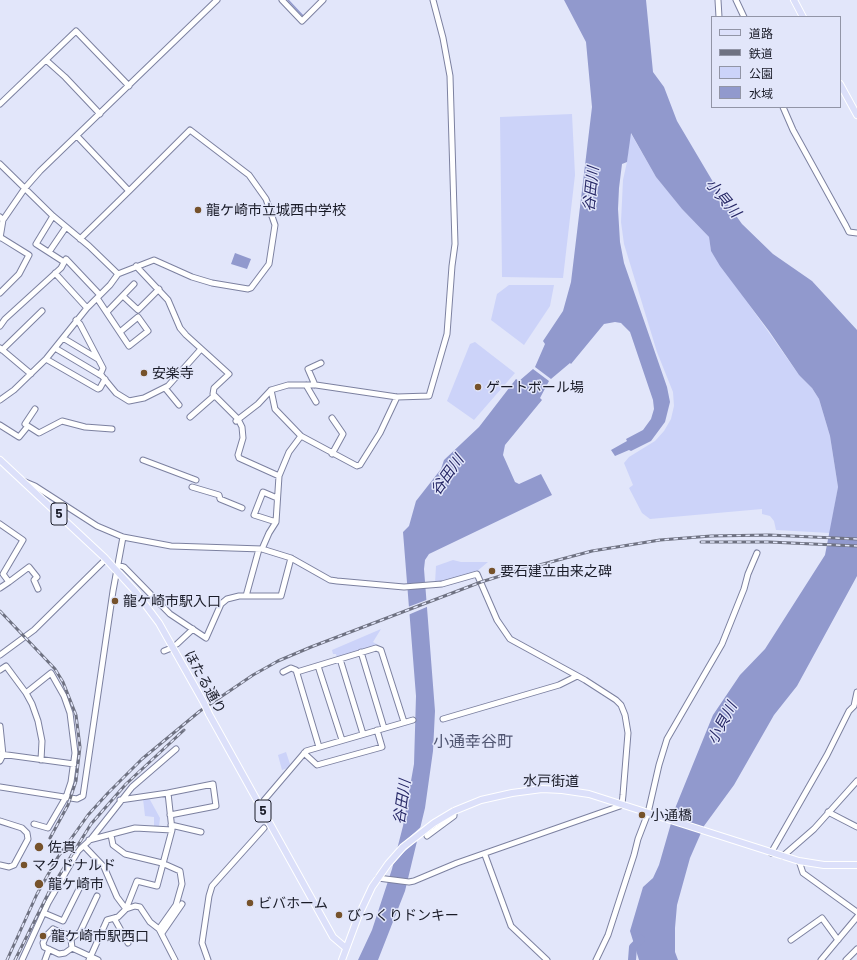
<!DOCTYPE html>
<meta charset="utf-8">
<style>
body{margin:0}
#map{position:relative;width:857px;height:960px;overflow:hidden;background:#e2e6fa;font-family:Barlow,"Noto Sans JP",sans-serif}
canvas{display:block}
.legend{position:absolute;left:711px;top:16px;width:130px;height:92px;box-sizing:border-box;background:#e2e6fa;border:1px solid #9295a6;margin:0;padding:5px 7px;list-style:none;font-size:12px;color:#191b27}
.legend li{display:flex;align-items:center;gap:8px;height:20px}
.legend b{width:20px;border:1px solid #9295a6}
</style>
<div id="map">
<canvas width="857" height="960"></canvas>
<ul class="legend">
<li><b style="height:5px;background:#dce0fa"></b>道路</li>
<li><b style="height:5px;background:#6f7282"></b>鉄道</li>
<li><b style="height:11px;background:#ccd3f9"></b>公園</li>
<li><b style="height:11px;background:#9199cd"></b>水域</li>
</ul>
</div>
<script>
const ctx = document.querySelector('canvas').getContext('2d');
ctx.lineJoin = 'round';
function fill(path, color) { ctx.fillStyle = color; ctx.fill(path, 'evenodd'); }
const shape = rows => new Path2D(rows.map(r => 'M' + r).join(''));
function trace(path, color, width, dash) { ctx.strokeStyle = color; ctx.lineWidth = width; ctx.lineCap = dash ? 'butt' : 'round'; ctx.setLineDash(dash || []); ctx.stroke(path); }
function label(font, color, halo, rows, align = 'center') {
  ctx.font = font + ' Barlow,"Noto Sans JP",sans-serif'; ctx.lineWidth = 3; ctx.setLineDash([]); ctx.textBaseline = 'middle'; ctx.strokeStyle = halo; ctx.fillStyle = color; for (const [text, x, y, turn = 0] of rows) {
    ctx.save(); ctx.translate(x, y); ctx.rotate((+turn || 0) * Math.PI / 180); ctx.textAlign = isNaN(turn) ? turn : align; if (halo) ctx.strokeText(text, 0, 0); ctx.fillText(text, 0, 0); ctx.restore();
  }
}
const green = shape([
 [572,114,575,175,563,278,502,277,500,117],
 [630,132,656,177,682,209,709,237,711,251,799,375,812,388,819,399,830,436,838,487,830,533,776,530,774,521,770,516,762,514,762,509,650,519,642,513,629,488,633,485,624,463,629,457,655,441,664,431,671,419,674,406,673,392,657,352,624,244,621,222,623,180,627,162],
 [509,285,554,285,550,306,524,345,491,320,497,294],
 [475,342,515,373,474,420,447,401,470,344],
 [453,560,461,562,488,562,476,572,435,583,436,566],
 [381,629,373,642,378,645,337,658,336,654,333,654,332,650],
 [286,752,291,767,282,770,278,755],
 [149,798,160,818,159,827,154,826,154,817,145,816,143,799]
]);
const water = shape([
 [564,0,646,0,653,72,664,87,677,121,719,192,742,224,773,254,812,281,857,330,857,576,797,686,774,715,734,785,704,826,690,858,677,905,675,928,675,952,678,960,639,960,630,931,643,887,653,878,659,865,676,806,713,715,740,675,765,649,825,555,838,487,830,436,819,399,812,388,799,375,769,331,720,266,711,251,709,237,682,209,656,177,631,133,627,162,622,164,619,188,618,209,620,242,624,263,667,387,670,402,665,422,651,441,631,451,629,450,615,456,611,450,627,441,626,439,643,430,651,419,654,409,653,400,630,332,621,323,615,322,604,324,571,364,570,363,551,379,535,367,545,344,543,341,563,311,571,282,592,107,586,42],
 [235,253,251,259,247,269,231,264],
 [533,369,549,381,540,398,542,400,505,445,503,455,515,482,519,484,541,474,552,495,429,554,425,560,424,569,435,711,433,751,425,808,405,891,378,960,358,960,372,930,392,869,403,826,414,764,416,696,403,532,409,526,416,501,441,469,444,460,479,427,516,379,519,381]
]);
const pier = shape([
 [429,599,429,606,408,615,408,607],
 [423,825,420,838,404,852,390,868,394,851]
]);
const stream = shape([
 [288,0,304,17]
]);
const river = shape([
 [632,960,633,947,641,939]
]);
const minor = shape([
 [282,0,302,21,323,0],
 [718,0,719,17],
 [736,0,744,17],
 [46,60,65,77,100,114],
 [0,104,76,31,129,86],
 [783,107,793,130,846,226,849,232,857,233],
 [77,136,129,191,80,239],
 [0,164,53,216,89,246,118,274],
 [53,216,36,244,64,262],
 [0,217,3,220,0,238],
 [3,220,25,188,40,171,217,0],
 [49,252,66,227],
 [136,266,168,300,180,328,186,335,229,374,214,388,213,394,238,419,242,427,243,438,238,455,239,458,279,476],
 [55,273,87,308],
 [0,293,19,274,29,255,0,237],
 [123,296,138,310,159,289],
 [97,298,129,346,148,331,138,317,120,332],
 [107,312,134,284],
 [76,320,80,324,103,368,100,375],
 [0,326,5,319,61,268,66,259,100,295],
 [63,338,98,359],
 [0,348,31,374],
 [55,348,102,376,116,393,129,401,144,398,168,386,201,349],
 [2,350,42,311],
 [46,359,98,389,100,388,105,379],
 [306,385,316,402],
 [315,385,308,369,321,363],
 [165,388,179,405],
 [271,390,275,409,301,436,357,466,360,465,380,433,397,397],
 [0,400,14,390,46,359,87,308,110,285,118,274,123,272,154,260,192,277,212,283,248,289,251,288,269,264,275,225,266,199,249,175,190,130,129,191],
 [190,417,214,396],
 [236,421,258,404,271,390,288,385,316,385,397,397,429,396,447,334,452,266,455,244,450,76,443,38,433,0],
 [0,425,19,437,28,426,39,433,62,421,85,427,112,429],
 [28,426,25,424,35,409],
 [332,454,343,434,332,418],
 [143,460,196,480],
 [23,481,35,486,97,526,123,537,171,546,262,549,291,558,330,580,337,581,404,587,442,584,477,574,497,620,510,639,585,680,616,700,621,705,625,715,628,733,623,795,622,804,620,806,457,863,414,881,409,882,378,878],
 [192,487,219,495,220,499,242,508],
 [276,522,254,515,263,492,277,498],
 [0,524,23,540,3,574,9,582,0,588],
 [262,549,269,533,276,522,279,476,289,452,301,436],
 [118,565,124,567,170,614,206,638,221,604,227,599,239,596,281,596,291,558],
 [9,582,29,567,37,577,34,580,38,589],
 [246,596,259,549],
 [177,644,193,629],
 [164,651,169,649],
 [361,652,384,728],
 [0,655,34,630,106,559],
 [340,659,363,734],
 [318,666,342,740],
 [0,670,6,666,26,693,51,673,64,696,70,713,75,753,71,782,66,797,48,828,34,824],
 [283,672,291,668,296,670,319,747],
 [297,672,376,648,381,650,404,722],
 [26,693,32,704,38,721,42,741,41,760],
 [443,719,559,685,577,676],
 [0,726,3,755,0,761],
 [304,753,317,765,382,747,377,730],
 [0,754,74,764],
 [0,787,77,799,83,796,113,591,123,537],
 [168,793,213,784,216,806,170,815],
 [260,805,306,751,413,720],
 [828,812,857,827],
 [0,821,22,828,27,833,28,839,14,865,9,867,0,865],
 [171,825,201,832],
 [111,835,113,845,125,854,162,863,180,871,182,884,176,905,159,929],
 [427,836,454,816,454,811],
 [89,840,135,828,172,830],
 [84,846,104,867,117,897,126,909],
 [771,853,827,755,849,711,854,706,857,692],
 [485,855,511,926,547,960],
 [783,856,814,829,857,781],
 [799,861,803,873,857,912],
 [126,909,135,906,140,907,150,922,159,929,175,960],
 [44,913,63,921,83,881],
 [114,918,128,943],
 [53,929,68,935,71,939,72,948,65,953,59,954,44,947,43,943,46,936,53,929],
 [162,933,182,904],
 [71,939,80,932,97,896],
 [791,940,822,918,838,940],
 [72,948,98,960],
 [22,960,48,903,78,851,91,839,132,787,176,749],
 [45,960,49,949],
 [89,960,107,920,118,917,126,909,137,881,157,886,172,830,168,793,120,800],
 [208,960,202,943,209,896,212,886,264,828],
 [596,960,608,935,634,855,638,839,648,813,659,765,667,739,722,644,744,589,748,574,757,553],
 [821,960,857,917],
 [846,960,857,949]
]);
const major = shape([
 [794,0,803,17],
 [840,84,857,115],
 [0,460,105,558,135,591,159,623,204,703],
 [209,714,333,937,346,948],
 [342,960,358,917,372,887,388,864,403,847,434,823,454,811,481,800,512,793,542,789,562,790,589,794,799,861,824,865,857,865]
]);
const rail = shape([
 [701,542,769,542,857,546],
 [0,611,55,669,63,682,76,715,80,747,76,781,68,805,50,838],
 [7,960,37,894,58,857,88,815,108,793,142,759,200,711,253,675,278,661,311,647,481,582,513,572,592,551,660,540,711,536,769,535,857,539],
 [15,960,50,890,91,824,126,784,184,730]
]);
const majorBridge = shape([
 [204,703,209,714]
]);
const markers = [
 [198,210,4,"#76522b"],
 [144,373,4,"#76522b"],
 [478,387,4,"#76522b"],
 [492,571,4,"#76522b"],
 [115,601,4,"#76522b"],
 [642,815,4,"#76522b"],
 [39,847,5,"#76522b"],
 [24,865,4,"#76522b"],
 [39,884,5,"#76522b"],
 [250,903,4,"#76522b"],
 [339,915,4,"#76522b"],
 [43,936,4,"#76522b"]
];
const shields = [
 [59,514,16],
 [263,811,16]
];
const shieldNames = [
 ["5",59,514],
 ["5",263,811]
];
const poiNames = [
 ["龍ケ崎市立城西中学校",206,210],
 ["安楽寺",152,373],
 ["ゲートボール場",486,387],
 ["要石建立由来之碑",500,571],
 ["龍ケ崎市駅入口",123,601],
 ["小通橋",650,815],
 ["佐貫",48,847],
 ["マクドナルド",32,865],
 ["龍ケ崎市",48,884],
 ["ビバホーム",258,903],
 ["びっくりドンキー",347,915],
 ["龍ケ崎市駅西口",51,936]
];
const streetNames = [
 ["ほたる通り",205,682,61],
 ["水戸街道",551,781,1]
];
const waterNames = [
 ["谷田川",591,189,-84],
 ["小貝川",723,198,50],
 ["谷田川",447,475,-55],
 ["小貝川",722,723,-62],
 ["谷田川",402,802,-82]
];
const quarterNames = [
 ["小通幸谷町",473,742]
];
fill(green, '#ccd3f9');
fill(water, '#9199cd');
fill(pier, '#e2e6fa');
trace(stream, '#9199cd', 1.5);
trace(river, '#9199cd', 8);
trace(minor, '#7c81a0', 7);
trace(major, '#fff', 8);
trace(minor, '#fff', 5);
trace(major, '#dce0fa', 6);
trace(rail, '#6f7282', 3);
trace(rail, '#e2e6fa', 1.5, [4.5]);
trace(majorBridge, '#fff', 8, []);
trace(majorBridge, '#dce0fa', 6);
for (const [x, y, r, color] of markers) { const dot = new Path2D(); dot.arc(x, y, r, 0, 2 * Math.PI); ctx.fillStyle = color; ctx.fill(dot); trace(dot, '#e2e6fa', 1.5); }
for (const [x, y, w] of shields) { const box = new Path2D(); box.roundRect(x - w / 2, y - 11, w, 22, 3); ctx.fillStyle = '#e2e6fa'; ctx.fill(box); trace(box, '#191b27', 1); }
label('bold 13px', '#191b27', null, shieldNames);
label('14px', '#191b27', '#e2e6fa', poiNames, 'left');
label('14px', '#191b27', '#e2e6fa', streetNames);
label('italic 15px', '#272866', '#e2e6fa', waterNames);
label('16px', '#505571', '#e2e6fa', quarterNames);
</script>
